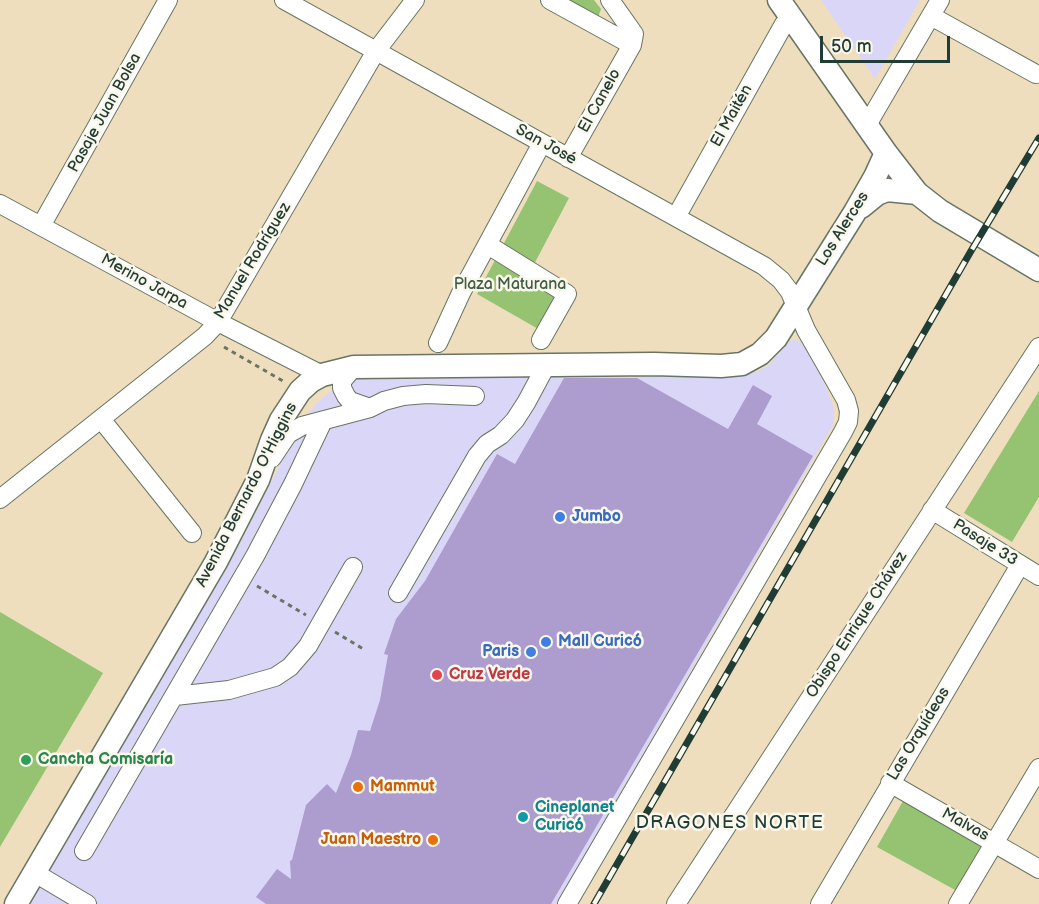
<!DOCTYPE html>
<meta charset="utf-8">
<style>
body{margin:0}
#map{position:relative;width:1039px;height:904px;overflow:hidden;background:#efdebd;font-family:"Balsamiq Sans",sans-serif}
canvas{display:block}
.scale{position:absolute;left:820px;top:36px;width:130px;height:27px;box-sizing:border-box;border:3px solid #1f3d34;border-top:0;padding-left:8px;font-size:18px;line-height:21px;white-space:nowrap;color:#1f3d34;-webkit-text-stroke:4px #fbf7ec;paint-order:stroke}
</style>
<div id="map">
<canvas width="1039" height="904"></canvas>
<div class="scale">50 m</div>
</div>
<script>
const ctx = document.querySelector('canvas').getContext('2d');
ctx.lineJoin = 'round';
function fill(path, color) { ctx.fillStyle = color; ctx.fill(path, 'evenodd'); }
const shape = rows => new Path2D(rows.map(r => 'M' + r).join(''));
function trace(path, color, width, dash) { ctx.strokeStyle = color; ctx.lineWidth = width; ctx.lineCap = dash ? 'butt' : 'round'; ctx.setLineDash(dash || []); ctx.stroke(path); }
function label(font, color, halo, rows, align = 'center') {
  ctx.font = font + ' "Balsamiq Sans",sans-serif'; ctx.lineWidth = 5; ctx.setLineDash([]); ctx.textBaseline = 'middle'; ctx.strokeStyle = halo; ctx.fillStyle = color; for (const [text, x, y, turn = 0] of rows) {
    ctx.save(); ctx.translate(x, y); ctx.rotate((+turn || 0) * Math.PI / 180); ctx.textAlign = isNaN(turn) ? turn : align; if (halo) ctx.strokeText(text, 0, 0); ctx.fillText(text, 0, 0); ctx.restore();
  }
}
const built = shape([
 [821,0,920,0,875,79],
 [792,340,796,340,804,344,826,387,834,409,833,425,556,904,30,904,237,549,278,469,286,447,305,417,321,399,337,387,355,378,367,376,635,377,742,374,756,372,769,365,784,347]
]);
const green = shape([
 [568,0,594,0,601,9,598,18],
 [537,181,569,198,531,270,562,290,540,330,477,294],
 [1039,391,1039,497,1012,542,964,513],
 [0,612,103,673,0,847],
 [903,801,992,850,966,896,877,847]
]);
const building = shape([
 [564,378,637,378,728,429,753,385,772,396,757,424,813,456,551,904,266,904,256,897,277,869,291,879,290,861,292,860,306,805,327,784,336,793,351,755,358,730,370,731,380,700,388,655,384,654,396,619,425,581,497,454,515,464]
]);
const path = shape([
 [224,347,283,381],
 [257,586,306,615],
 [335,632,365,650]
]);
const minor = shape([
 [284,0,764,266,781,280,790,292,806,330,846,400,849,411,848,422,843,432,567,904],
 [550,0,632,45],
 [931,16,1036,74],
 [867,125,940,0],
 [568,158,632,45,634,34,610,0],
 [0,204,218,322,322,375],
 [676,217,784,24,791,17],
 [41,226,168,0],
 [488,245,567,294,541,340],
 [438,343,461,293,542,143],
 [354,367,342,381,342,388,346,396,350,401,370,408],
 [101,419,192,533],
 [272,458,288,434,302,426,370,408,384,401,403,396,426,394,475,396],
 [0,499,205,336,218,322,376,51,415,0],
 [932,510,1039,576],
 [398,593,477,456,487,444,501,435,515,420,526,403,547,364],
 [175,696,229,690,275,677,290,667,308,646,353,567],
 [890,783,1039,869],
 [84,851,255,556,293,484,323,421],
 [35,873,87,904],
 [676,904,1039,347],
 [820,904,1020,565],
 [958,904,1039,768]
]);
const major = shape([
 [779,0,886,153,917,193,940,211,1039,270],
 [861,207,877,194,887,190,917,193],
 [16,904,216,562,258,480,272,440,281,420,300,391,311,381,322,375,354,367,654,364,721,366,742,364,760,354,776,338,855,212,875,177,886,153]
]);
const rail = shape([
 [594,904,971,251,1039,138]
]);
const markers = [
 [560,517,6,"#3f7fe0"],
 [546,642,6,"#3f7fe0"],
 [531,652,6,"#3f7fe0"],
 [437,675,6,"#e0444e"],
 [26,760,6,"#2e9e5b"],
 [358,787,6,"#e8710a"],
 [523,817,6,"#0f9aa8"],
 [433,840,6,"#e8710a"]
];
const streetNames = [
 ["El Canelo",600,101,-61],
 ["Pasaje Juan Bolsa",105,113,-61],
 ["El Maitén",732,116,-61],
 ["San José",546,145,29],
 ["Los Alerces",843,229,-58],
 ["Manuel Rodríguez",253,261,-59],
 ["Merino Jarpa",144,282,29],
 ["Avenida Bernardo O'Higgins",247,495,-63],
 ["Pasaje 33",985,543,32],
 ["Obispo Enrique Chávez",857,625,-57],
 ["Las Orquídeas",919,734,-59],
 ["Malvas",965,825,29]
];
const parkNames = [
 ["Plaza Maturana",510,285]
];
const shopNames = [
 ["Jumbo",572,517],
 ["Mall Curicó",558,642],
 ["Paris",519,652,"right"]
];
const healthNames = [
 ["Cruz Verde",449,675]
];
const leisureNames = [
 ["Cancha Comisaría",38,760]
];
const foodNames = [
 ["Mammut",370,787],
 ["Juan Maestro",421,840,"right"]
];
const cultureNames = [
 ["Cineplanet",535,808],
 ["Curicó",535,826]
];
const neighbourhoodNames = [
 ["DRAGONES NORTE",730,823]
];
fill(built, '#dad6f7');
fill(green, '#95c372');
fill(building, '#ad9cce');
trace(minor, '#687564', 20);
trace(major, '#687564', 25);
trace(path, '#687564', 3, [4.5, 4.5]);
trace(minor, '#fff', 18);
trace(major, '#fff', 22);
trace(rail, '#1f3d34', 7);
trace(rail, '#fbf7ec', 4.5, [14]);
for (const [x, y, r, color] of markers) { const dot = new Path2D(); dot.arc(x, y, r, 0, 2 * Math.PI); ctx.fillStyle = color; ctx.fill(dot); trace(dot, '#fbf7ec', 2); }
label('16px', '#1f3d34', '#fbf7ec', streetNames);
label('16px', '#3c5e44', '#fbf7ec', parkNames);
label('bold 16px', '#366cbe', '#fbf7ec', shopNames, 'left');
label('bold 16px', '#be3a42', '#fbf7ec', healthNames, 'left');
label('bold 16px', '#27864d', '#fbf7ec', leisureNames, 'left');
label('bold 16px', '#c56008', '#fbf7ec', foodNames, 'left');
label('bold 16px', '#0d838f', '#fbf7ec', cultureNames, 'left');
ctx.letterSpacing = '1.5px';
label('18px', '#1f3d34', '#fbf7ec', neighbourhoodNames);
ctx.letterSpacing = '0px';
</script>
